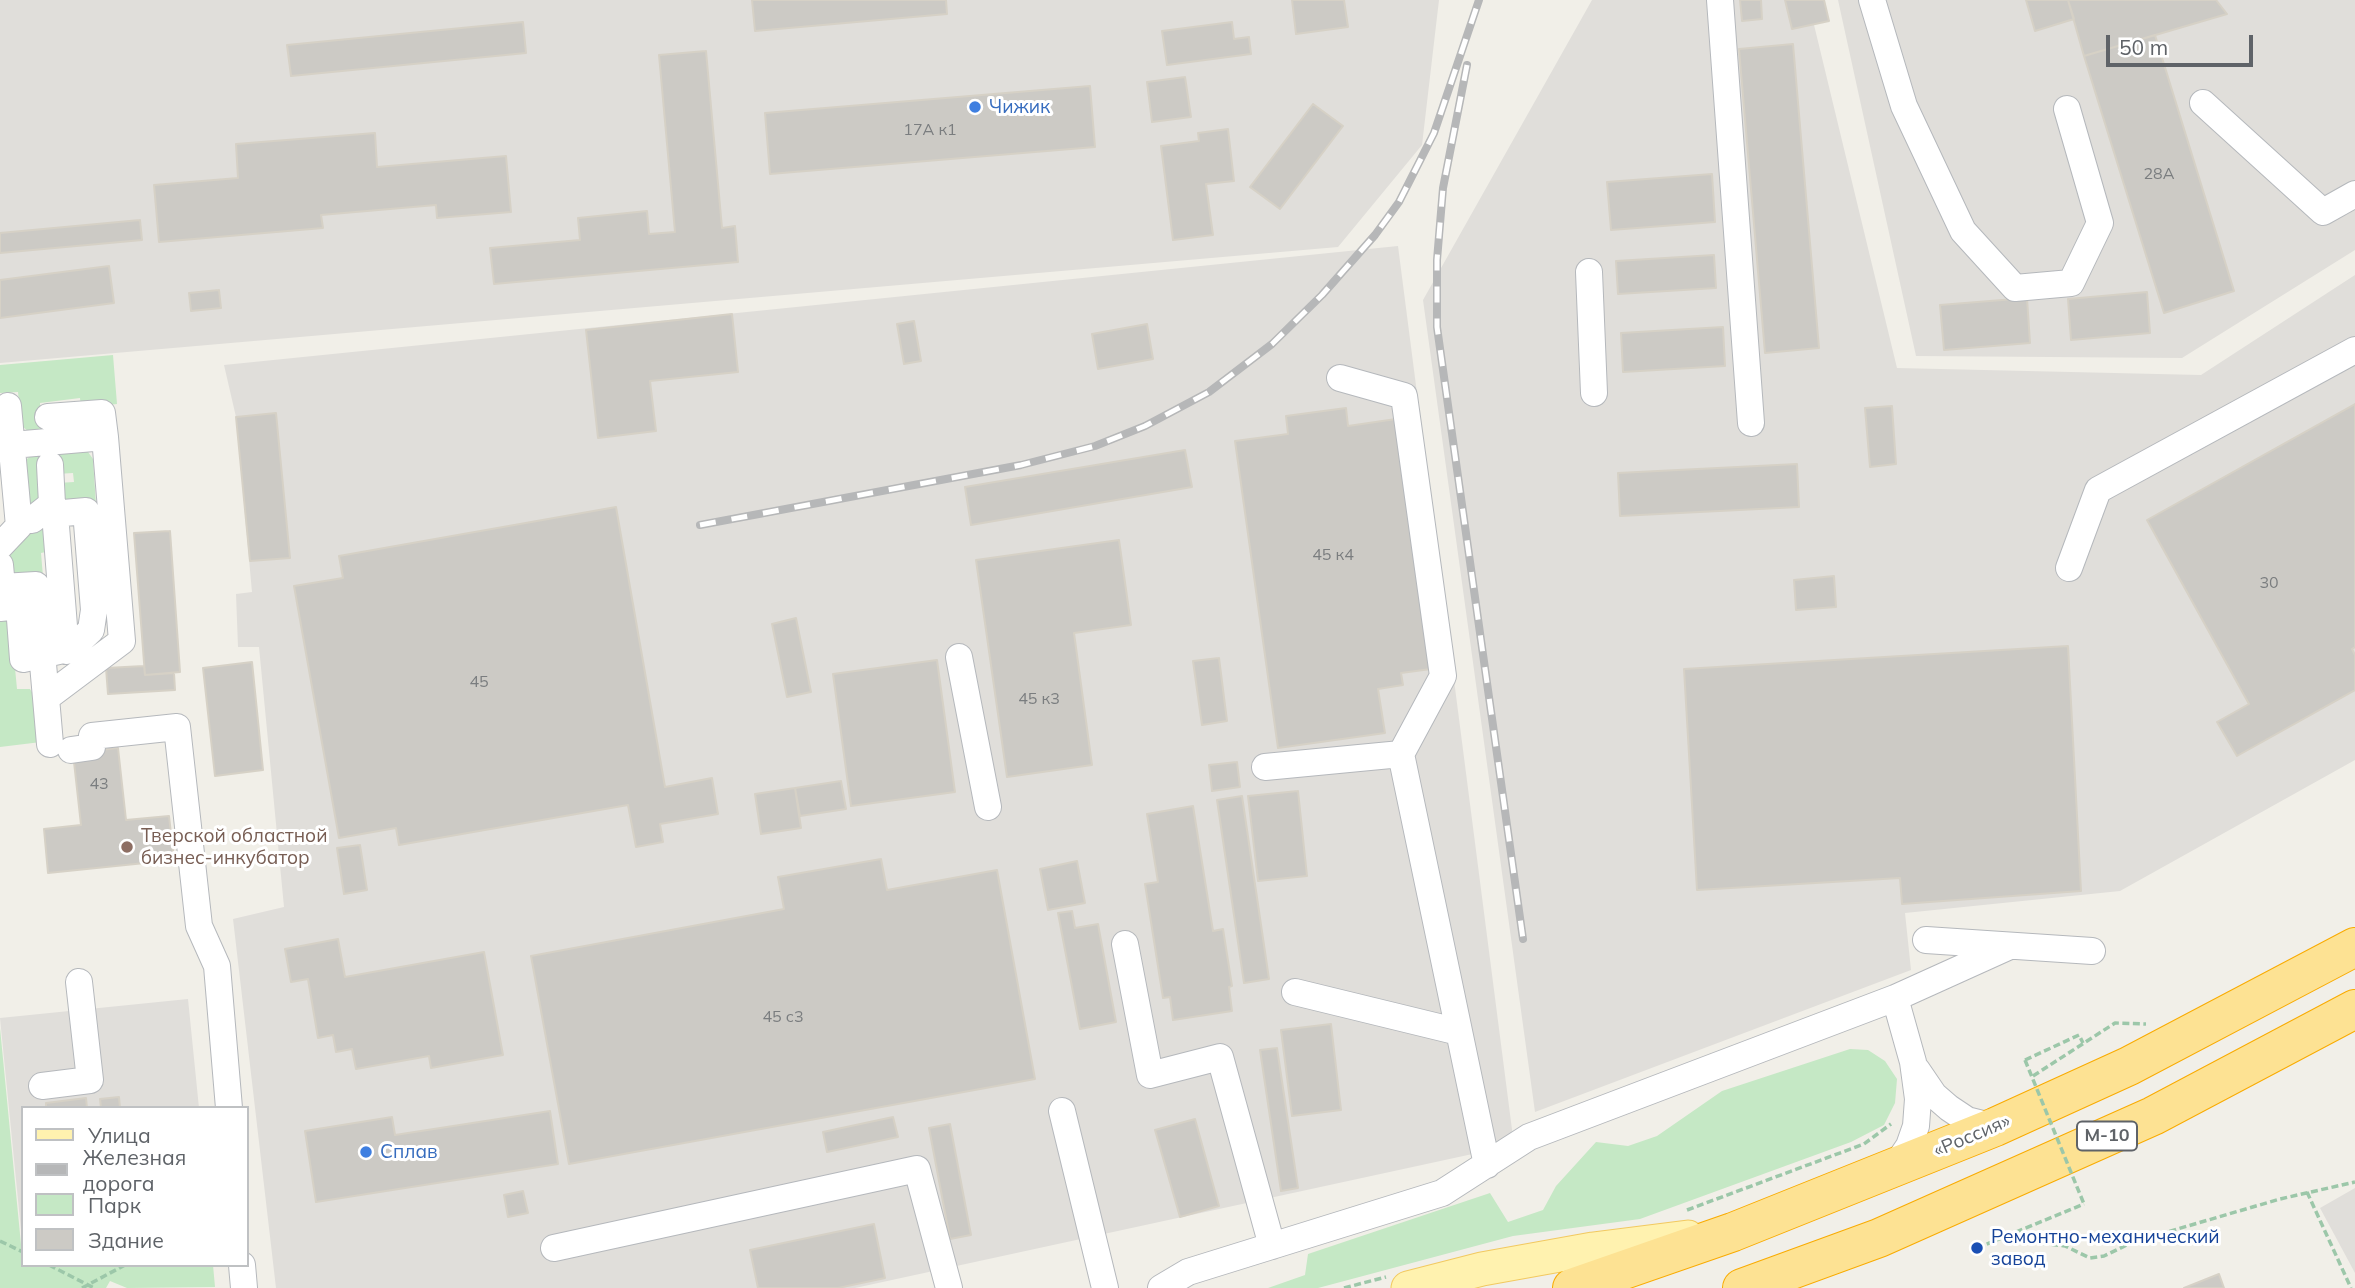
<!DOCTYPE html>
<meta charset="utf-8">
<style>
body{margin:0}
#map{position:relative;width:2355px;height:1288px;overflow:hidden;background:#f1efe8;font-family:Mulish,sans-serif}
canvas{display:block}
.legend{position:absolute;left:21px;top:1106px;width:228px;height:161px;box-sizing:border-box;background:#fff;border:2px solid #bfc1c3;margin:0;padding:9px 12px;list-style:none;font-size:21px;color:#5f6368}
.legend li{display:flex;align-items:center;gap:14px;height:35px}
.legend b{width:35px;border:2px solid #bfc1c3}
.scale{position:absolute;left:2106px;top:35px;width:147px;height:32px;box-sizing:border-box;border:4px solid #5f6368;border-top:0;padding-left:9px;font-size:21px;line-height:24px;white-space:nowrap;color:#5f6368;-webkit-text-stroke:5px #fff;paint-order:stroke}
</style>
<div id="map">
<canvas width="2355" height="1288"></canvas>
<ul class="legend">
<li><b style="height:9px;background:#fff2af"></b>Улица</li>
<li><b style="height:9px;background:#b6b7b8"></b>Железная дорога</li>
<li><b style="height:19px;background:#c5e8c5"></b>Парк</li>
<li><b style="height:19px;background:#cccac5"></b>Здание</li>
</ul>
<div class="scale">50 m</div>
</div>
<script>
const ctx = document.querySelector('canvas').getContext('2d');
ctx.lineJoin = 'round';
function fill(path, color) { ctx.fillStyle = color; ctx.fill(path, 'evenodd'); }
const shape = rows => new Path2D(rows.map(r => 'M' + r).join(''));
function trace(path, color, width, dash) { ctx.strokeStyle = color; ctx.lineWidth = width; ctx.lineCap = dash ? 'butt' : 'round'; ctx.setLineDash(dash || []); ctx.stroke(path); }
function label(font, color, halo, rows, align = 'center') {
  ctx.font = font + ' Mulish,sans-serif'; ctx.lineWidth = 6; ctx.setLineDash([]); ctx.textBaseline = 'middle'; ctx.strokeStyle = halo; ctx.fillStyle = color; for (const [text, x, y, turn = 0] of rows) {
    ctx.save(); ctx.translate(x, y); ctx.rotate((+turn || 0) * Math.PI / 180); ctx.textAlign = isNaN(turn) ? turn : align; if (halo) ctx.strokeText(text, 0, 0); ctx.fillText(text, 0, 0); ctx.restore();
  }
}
const industrial = shape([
 [0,0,1439,0,1422,145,1338,247,0,363],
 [1592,0,1808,0,1897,368,2201,375,2355,275,2355,760,2120,891,1905,913,1911,970,1535,1112,1423,300],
 [1838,0,2355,0,2355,250,2182,358,1916,356],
 [1398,246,1514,1145,855,1288,276,1288,233,919,284,907,259,647,238,647,236,594,252,592,236,417,224,365],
 [188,999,199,1108,23,1108,22,1240,0,1018],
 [2355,1188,2355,1273,2320,1208]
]);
const green = shape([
 [113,355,117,404,81,408,80,398,40,403,42,432,30,433,21,425,18,392,0,393,0,365],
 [86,449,93,459,96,505,60,508,58,483,74,482,73,473,57,474,46,496,28,509,24,462,33,453],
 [42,528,49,535,50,551,41,553,43,577,53,577,59,640,7,582,5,556,31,529],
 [10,616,17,689,30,689,36,699,41,742,0,747,0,617],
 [0,1028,23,1265,213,1265,215,1287,127,1288,110,1281,106,1288,0,1288],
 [1850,1049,1868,1050,1885,1061,1897,1079,1895,1103,1884,1125,1851,1142,1640,1219,1513,1236,1318,1288,1268,1288,1305,1275,1308,1254,1490,1193,1508,1222,1543,1210,1556,1186,1596,1142,1628,1146,1657,1136,1722,1091]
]);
const building = shape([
 [752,0,946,0,947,14,755,31,752,0],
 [1292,0,1344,0,1348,27,1296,34,1292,0],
 [1740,0,1761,0,1762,19,1742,21,1740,0],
 [1785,0,1824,0,1829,21,1792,29,1785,0],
 [2026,0,2068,0,2074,19,2035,31,2026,0],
 [2068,0,2216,0,2227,14,2084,56,2068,0],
 [523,22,526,53,291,76,287,45,523,22],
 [1232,22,1234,39,1249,37,1251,54,1167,65,1162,31,1232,22],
 [2155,35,2234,291,2164,313,2084,56,2155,35],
 [1793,44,1819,348,1765,353,1739,49,1793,44],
 [706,51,722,228,735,226,738,262,494,284,490,248,580,240,578,218,647,211,649,234,675,232,659,55,706,51],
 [1185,77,1191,117,1152,122,1147,82,1185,77],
 [1090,86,1095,147,770,174,765,113,1090,86],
 [1313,104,1343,126,1280,209,1250,187,1313,104],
 [1228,129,1234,181,1206,184,1213,235,1173,240,1161,146,1199,141,1198,133,1228,129],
 [375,133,377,167,506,156,511,212,437,218,436,205,321,215,323,228,159,242,154,185,238,178,236,144,375,133],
 [1712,174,1715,222,1611,230,1607,182,1712,174],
 [140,220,142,240,0,253,0,233,140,220],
 [1714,255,1716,288,1618,294,1616,261,1714,255],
 [109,266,114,303,0,318,0,280,109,266],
 [219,290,221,308,191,311,189,293,219,290],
 [2147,292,2150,333,2071,340,2068,299,2147,292],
 [2027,298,2030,343,1944,350,1940,305,2027,298],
 [732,314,738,372,650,381,656,431,598,438,586,330,732,314],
 [914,321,921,361,904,364,897,324,914,321],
 [1147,324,1153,359,1098,369,1092,334,1147,324],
 [1723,327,1725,366,1623,372,1621,333,1723,327],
 [2355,404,2355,647,2352,649,2355,655,2355,690,2237,756,2217,722,2249,704,2147,520,2355,404],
 [1892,406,1896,464,1870,467,1865,408,1892,406],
 [1346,408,1348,426,1396,419,1431,669,1401,673,1403,685,1378,689,1385,733,1278,748,1235,441,1288,434,1286,416,1346,408],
 [276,413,290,558,250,561,236,417,276,413],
 [1185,450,1192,487,971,525,965,487,1185,450],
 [1797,464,1799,507,1620,516,1618,473,1797,464],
 [616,507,665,787,712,778,718,814,660,824,663,842,636,847,628,805,399,845,396,828,339,838,294,586,343,578,339,556,616,507],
 [170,531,180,672,145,675,134,533,170,531],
 [1119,540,1131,625,1074,633,1092,765,1007,777,976,560,1119,540],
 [1834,576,1836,607,1796,610,1794,580,1834,576],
 [796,618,811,692,787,697,772,624,796,618],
 [2068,646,2081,891,1902,904,1900,878,1697,890,1684,669,2068,646],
 [1219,658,1227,721,1202,725,1193,661,1219,658],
 [937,660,955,792,851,806,833,674,937,660],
 [252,662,263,770,215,776,203,668,252,662],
 [144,666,145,675,174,673,175,690,108,694,106,668,144,666],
 [118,748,126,820,169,816,174,860,48,873,44,829,81,825,73,753,118,748],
 [1237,762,1240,787,1212,791,1209,765,1237,762],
 [841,781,846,809,800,816,795,788,841,781],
 [795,788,801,828,761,834,755,794,795,788],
 [1298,791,1307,876,1258,881,1248,796,1298,791],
 [1242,796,1269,979,1244,983,1217,800,1242,796],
 [1193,806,1213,931,1223,929,1232,986,1229,987,1232,1011,1173,1020,1170,997,1163,998,1145,884,1158,882,1147,814,1193,806],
 [360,845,367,890,344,894,337,848,360,845],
 [881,859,887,890,997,870,1035,1079,569,1164,531,956,784,909,778,877,881,859],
 [1077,861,1085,903,1048,910,1040,869,1077,861],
 [1072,911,1075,928,1098,924,1116,1022,1080,1029,1058,913,1072,911],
 [338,939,345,977,484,952,503,1055,431,1068,429,1056,356,1069,352,1049,336,1052,333,1035,318,1038,308,979,291,982,285,949,338,939],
 [1331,1024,1341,1110,1292,1116,1281,1030,1331,1024],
 [1277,1048,1298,1188,1281,1191,1260,1050,1277,1048],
 [119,1097,120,1108,101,1108,100,1099,119,1097],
 [86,1098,87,1108,46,1108,46,1103,86,1098],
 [550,1111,558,1164,316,1202,305,1131,392,1117,395,1135,550,1111],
 [893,1117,898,1137,827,1152,823,1132,893,1117],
 [1195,1119,1219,1206,1180,1217,1155,1130,1195,1119],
 [950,1124,971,1235,950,1239,929,1128,950,1124],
 [523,1191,528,1213,508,1217,504,1195,523,1191],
 [874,1224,885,1278,838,1288,758,1288,750,1250,874,1224],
 [2219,1274,2224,1288,2184,1288,2219,1274]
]);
const path = shape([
 [2025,1060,2079,1035,2083,1043],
 [2033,1076,2115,1023,2146,1024],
 [2307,1192,2351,1288],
 [1687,1210,1864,1144,1891,1124],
 [1999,1238,2065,1246,2090,1258,2104,1256,2133,1242,2280,1199,2355,1182],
 [0,1241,23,1252],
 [1977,1248,2084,1204],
 [49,1265,94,1288],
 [82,1288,125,1265],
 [1344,1288,1386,1277]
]);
const minor = shape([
 [1720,0,1751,423],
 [1872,0,1904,106,1963,231,2015,288,2071,283,2100,223,2067,109],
 [2203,103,2323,212,2355,194],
 [1589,272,1594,393],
 [1340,378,1404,396,1443,676,1401,754],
 [48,417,102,413,105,437],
 [0,446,105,437,122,641,46,698,36,585,2,587,0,565],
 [55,514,66,651],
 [32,520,52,504,50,465],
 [0,546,19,526,8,406],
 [2069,568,2098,490,2355,350],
 [0,608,19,606,23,659,72,648,91,630,94,610,86,511,41,515],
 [959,657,988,807],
 [46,698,50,744],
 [71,750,92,747,92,736,177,727,199,926,217,966,229,1108],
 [1265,767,1401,754,1487,1165],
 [1926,940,2092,951],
 [1125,944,1150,1075,1220,1057,1272,1246],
 [1295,992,1459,1032],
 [1917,1070,1934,1095,1949,1108,1967,1120,1995,1127],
 [42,1086,90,1080,79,982],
 [1062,1111,1105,1288],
 [1893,1170,1909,1146,1916,1126,1918,1099,1913,1062,1895,998],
 [554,1248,917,1169,949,1288],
 [242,1265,244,1288],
 [1161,1288,1188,1272,1442,1193,1529,1137,1895,998,2010,946]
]);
const major = shape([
 [1408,1288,1482,1269,1593,1249,1688,1237]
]);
const highway = shape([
 [1572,1288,1733,1232,1995,1127,2129,1066,2355,947],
 [1742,1288,1879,1238,2153,1116,2355,1009]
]);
const rail = shape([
 [1467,65,1443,188,1437,260,1437,327,1523,939],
 [700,525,1021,465,1095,446,1145,426,1209,392,1272,344,1322,295,1375,235,1399,202,1434,133,1479,0]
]);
const pathBridge = shape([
 [2025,1060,2084,1204]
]);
const markers = [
 [975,107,7,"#3f7fe0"],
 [127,847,7,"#8d6e63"],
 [366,1152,7,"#3f7fe0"],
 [1977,1248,7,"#1a4fb4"]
];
const numberNames = [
 ["17А к1",930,130],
 ["28А",2159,174],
 ["45 к4",1333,555],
 ["30",2269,583],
 ["45",479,682],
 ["45 к3",1039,699],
 ["43",99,784],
 ["45 с3",783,1017]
];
const shields = [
 [2107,1136,60]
];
const shieldNames = [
 ["М-10",2107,1136]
];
const shopNames = [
 ["Чижик",989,107],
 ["Сплав",380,1152]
];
const educationNames = [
 ["Тверской областной",141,836],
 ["бизнес-инкубатор",141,858]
];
const streetNames = [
 ["«Россия»",1972,1136,-23]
];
const transitNames = [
 ["Ремонтно-механический",1991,1237],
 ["завод",1991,1259]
];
fill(industrial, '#e0deda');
fill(green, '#c5e8c5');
fill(building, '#cccac5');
trace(building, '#d6d1c6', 2);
trace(minor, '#b5b8bc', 28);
trace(major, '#f2c960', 35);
trace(highway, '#f9ab00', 40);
trace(path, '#9cc7a9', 3.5, [7, 3.5]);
trace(minor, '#fff', 26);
trace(major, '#fff2af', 33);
trace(highway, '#fde293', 38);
trace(rail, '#b6b7b8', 8);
trace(rail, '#fff', 5, [16]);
trace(pathBridge, '#9cc7a9', 3.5, [7, 3.5]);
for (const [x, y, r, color] of markers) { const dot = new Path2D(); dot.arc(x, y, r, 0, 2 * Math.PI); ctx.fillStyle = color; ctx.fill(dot); trace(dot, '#fff', 2.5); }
label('16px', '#7a7d7f', null, numberNames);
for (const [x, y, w] of shields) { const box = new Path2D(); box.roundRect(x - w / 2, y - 14.5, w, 29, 5); ctx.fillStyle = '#fff'; ctx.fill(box); trace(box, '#5f6368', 2); }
label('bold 18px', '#5f6368', null, shieldNames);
label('19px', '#366cbe', '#fff', shopNames, 'left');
label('19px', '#785e54', '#fff', educationNames, 'left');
label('19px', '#5f6368', '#fff', streetNames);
label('19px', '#164399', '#fff', transitNames, 'left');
</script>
